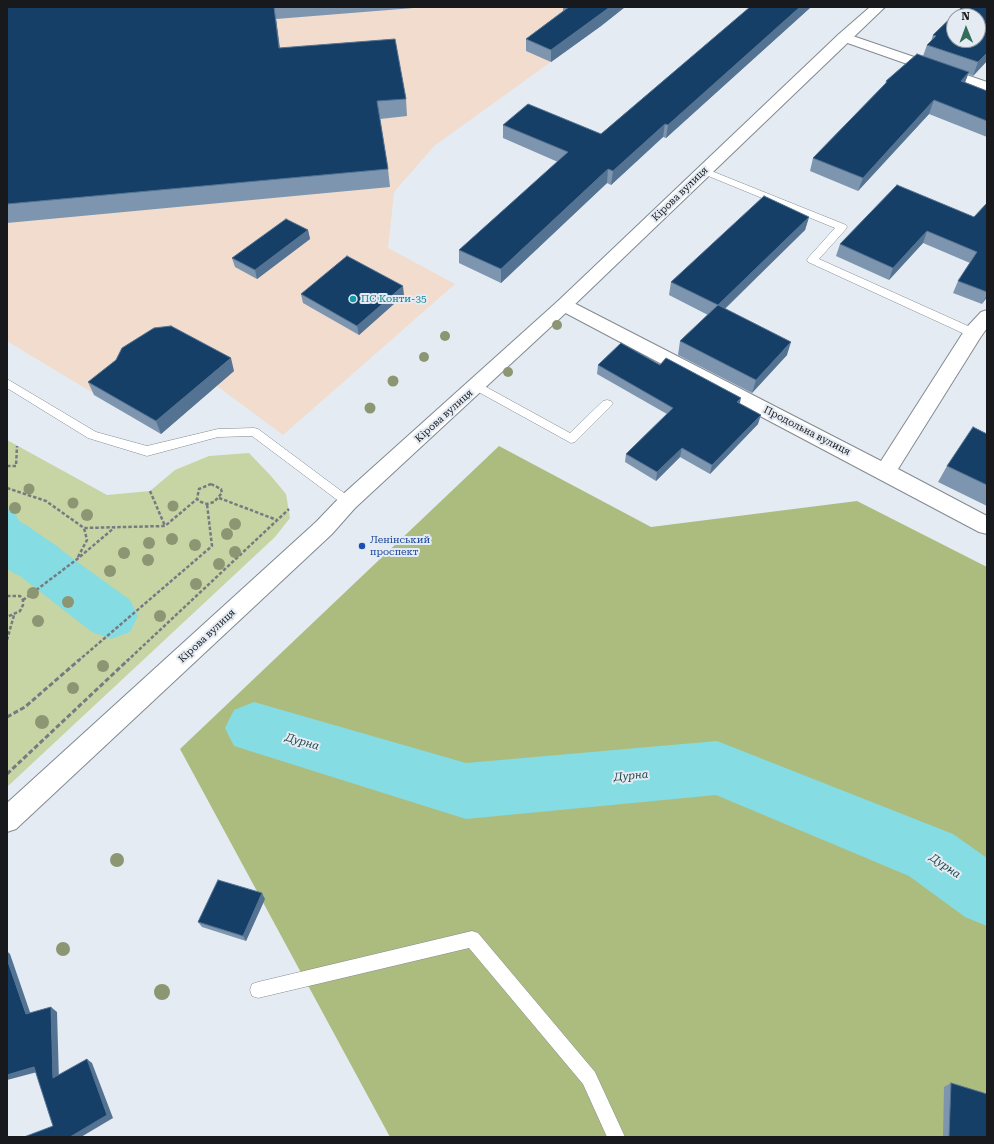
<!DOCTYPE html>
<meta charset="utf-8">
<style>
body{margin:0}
#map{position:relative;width:994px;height:1144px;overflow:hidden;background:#e4ebf3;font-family:"Roboto Serif",serif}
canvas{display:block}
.frame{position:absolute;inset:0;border:8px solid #17191c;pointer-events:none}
.north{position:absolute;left:946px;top:8px;width:40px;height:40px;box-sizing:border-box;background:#e4ebf3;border:1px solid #92979d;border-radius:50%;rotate:359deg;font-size:11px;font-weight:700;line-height:16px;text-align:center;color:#17191c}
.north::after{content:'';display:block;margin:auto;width:14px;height:18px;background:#326e58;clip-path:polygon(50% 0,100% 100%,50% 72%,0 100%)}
</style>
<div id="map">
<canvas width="994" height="1144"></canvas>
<div class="frame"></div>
<div class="north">N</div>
</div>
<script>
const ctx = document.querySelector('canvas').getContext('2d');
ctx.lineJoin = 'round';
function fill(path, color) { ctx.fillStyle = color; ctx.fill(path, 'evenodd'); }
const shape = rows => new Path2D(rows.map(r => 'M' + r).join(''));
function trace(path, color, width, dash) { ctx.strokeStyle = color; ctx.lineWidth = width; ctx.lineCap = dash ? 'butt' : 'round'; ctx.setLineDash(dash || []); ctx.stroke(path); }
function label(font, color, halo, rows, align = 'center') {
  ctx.font = font + ' "Roboto Serif",serif'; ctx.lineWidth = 4; ctx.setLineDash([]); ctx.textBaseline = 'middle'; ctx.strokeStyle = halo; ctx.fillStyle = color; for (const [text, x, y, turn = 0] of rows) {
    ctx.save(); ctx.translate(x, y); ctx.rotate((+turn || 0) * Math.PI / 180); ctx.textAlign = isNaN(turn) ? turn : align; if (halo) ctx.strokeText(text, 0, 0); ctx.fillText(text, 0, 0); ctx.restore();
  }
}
const industrial = shape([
 [7,7,625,7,598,28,434,146,394,192,388,248,455,284,283,435,217,386,161,434,7,341]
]);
const green = shape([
 [7,440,107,495,150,491,175,470,209,456,249,453,271,476,286,494,290,518,275,537,7,787]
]);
const forest = shape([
 [499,446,651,527,857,501,987,567,987,1137,390,1137,180,749]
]);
const water = shape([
 [7,509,13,510,20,522,57,546,97,581,95,592,107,603,92,614,80,605,67,606,31,578,15,574,7,569]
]);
const river = shape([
 [7,518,25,524,130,600,138,616,130,632,111,639,92,632,7,566,7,518],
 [254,702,466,763,717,741,953,834,987,858,987,926,965,917,909,876,716,795,466,819,234,746,225,728,234,710,254,702]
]);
const pathFar1 = shape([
 [7,466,16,466,17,446],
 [211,484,221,489,222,493,214,502,207,504,201,502,197,499,199,489,211,484],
 [7,488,46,501,84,528,165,526,197,499],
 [150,491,165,526],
 [219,498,277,520],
 [78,557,87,540,84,528],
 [7,596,20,596,23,600,23,605,20,611,7,617],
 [23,600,76,560,114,528],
 [7,640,14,615],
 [78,661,212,546,207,504],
 [127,661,289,509]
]);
const path = shape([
 [7,717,25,707,79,660],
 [7,774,128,660]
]);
const service = shape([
 [704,168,846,225,847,227,846,229,819,259,977,330,978,333,977,336,969,336,808,262,807,260,808,258,835,228,701,173,699,171,704,168],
 [7,379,96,432,147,446,218,429,254,428,258,429,352,499,354,502,352,505,348,507,344,505,252,436,218,437,147,456,88,438,7,388,7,379],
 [477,382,570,433,603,401,607,400,611,401,613,404,575,442,571,443,473,389,471,386,473,383,477,382],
 [472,931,478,933,595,1072,625,1137,607,1137,583,1084,469,948,258,998,252,996,250,990,252,984,258,982,472,931]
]);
const minor = shape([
 [844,33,987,82,987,92,839,40,837,37,839,34,844,33],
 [564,299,570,301,881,461,966,328,981,312,987,310,987,328,980,338,898,469,987,516,987,534,979,532,558,309,555,305,558,301,564,299]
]);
const tertiary = shape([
 [870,7,885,7,570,309,355,508,332,534,16,829,7,832,7,803,316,522,341,496,558,301,839,34,870,7]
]);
const trees = [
 [557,325,5],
 [445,336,5],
 [424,357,5],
 [508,372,5],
 [393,381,5.5],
 [370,408,5.5],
 [29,489,5.5],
 [73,503,5.5],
 [173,506,5.5],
 [15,508,6],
 [87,515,6],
 [235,524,6],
 [227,534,6],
 [172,539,6],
 [149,543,6],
 [195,545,6],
 [235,552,6],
 [124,553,6],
 [148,560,6],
 [219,564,6],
 [110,571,6],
 [196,584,6],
 [33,593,6],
 [68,602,6],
 [160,616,6],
 [38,621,6],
 [103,666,6],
 [73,688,6],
 [42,722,7],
 [117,860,7],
 [63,949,7],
 [162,992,8]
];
const wall = shape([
 [7,7,426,7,276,19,280,48,406,99,407,116,380,119,388,169,390,187,7,223],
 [563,7,625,7,601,26,551,62,526,51,526,39,563,11],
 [750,7,811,7,666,138,663,137,611,185,607,183,501,283,459,263,459,250,558,162,503,138,503,125,601,134],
 [962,7,987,61,973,76,968,74,965,82,987,91,987,137,929,114,858,191,810,171,813,158,885,84,886,81,923,56,927,45,931,41,933,35],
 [987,203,987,297,982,304,953,293,958,281,970,263,923,243,889,280,836,256,840,244,974,217],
 [809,217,805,230,725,309,787,355,752,393,678,355,680,341,708,315,669,295,671,282],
 [308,230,310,239,257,279,235,267,232,258],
 [301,294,404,295,359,335,303,303],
 [598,365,660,365,740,404,758,424,710,474,680,457,656,481,625,462,626,454,667,414,597,374],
 [234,371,161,434,94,395,88,382],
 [987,434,987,506,938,482,947,466],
 [265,899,246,941,202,927,198,922],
 [951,1083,987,1137,943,1137,944,1087]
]);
const shadedWall = shape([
 [274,7,276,19,282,66,279,48],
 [610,7,625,7,601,26,551,62,551,50],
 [800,7,811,7,666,138,668,125],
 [987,53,987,61,973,76,978,62],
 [969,72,964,85,961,81],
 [934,100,929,114,858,191,863,178],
 [665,124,663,137,611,185,613,171],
 [608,169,607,183,501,283,501,269],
 [809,217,805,230,715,318,718,305],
 [308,230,310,239,257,279,255,270],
 [927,231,923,243,889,280,893,268],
 [403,286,404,295,359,335,357,326],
 [987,295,987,297,982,304],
 [791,342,787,355,752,393,756,380],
 [231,358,234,371,161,434,156,421],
 [741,398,739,407,737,402],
 [761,415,758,424,710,474,712,465],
 [682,448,680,457,656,481,657,472],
 [262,893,265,899,246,941,243,936],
 [7,951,10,954,32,1018,26,1014,7,959],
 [51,1007,57,1012,59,1081,53,1078],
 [87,1059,92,1063,113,1118,81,1137,70,1137],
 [34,1067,41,1071,7,1080,7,1075]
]);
const building = shape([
 [7,7,274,7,279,48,395,39,406,99,377,101,388,169,7,204,7,7],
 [569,7,610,7,551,50,526,39,569,7],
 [750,7,800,7,668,125,665,124,613,171,608,169,501,269,459,250,568,152,503,125,528,104,601,134,750,7],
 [962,7,987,7,987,53,978,62,927,45,936,36,933,35,962,7],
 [954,16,978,16,978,40,954,40,954,16],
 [917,54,969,72,961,81,987,91,987,121,934,100,863,178,813,158,887,82,886,81,917,54],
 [897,185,974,217,987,203,987,292,958,281,977,252,927,231,893,268,840,244,897,185],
 [764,196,809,217,718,305,671,282,764,196],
 [286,219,308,230,255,270,232,258,286,219],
 [347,256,403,286,357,326,301,294,347,256],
 [718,305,791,342,756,380,680,341,718,305],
 [171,326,231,358,156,421,88,382,116,360,122,348,154,328,171,326],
 [621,343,660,365,666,358,741,398,737,402,761,415,712,465,682,448,657,472,626,454,673,408,598,365,621,343],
 [973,427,987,434,987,485,947,466,973,427],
 [218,880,262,893,243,936,198,922,218,880],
 [7,959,26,1014,51,1007,53,1078,87,1059,107,1115,70,1137,24,1137,53,1126,34,1067,7,1075,7,959],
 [951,1083,987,1094,987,1137,949,1137,951,1083]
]);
const markers = [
 [353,299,4,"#0f9aa8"],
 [362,546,4,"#1a4fb4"]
];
const streetNames = [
 ["Кірова вулиця",680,194,-44],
 ["Кірова вулиця",444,416,-42],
 ["Продольна вулиця",807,431,27],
 ["Кірова вулиця",207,636,-43]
];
const cultureNames = [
 ["ПС Конти-35",361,299]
];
const transitNames = [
 ["Ленінський",370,540],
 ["проспект",370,552]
];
const waterNames = [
 ["Дурна",302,742,16],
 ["Дурна",631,776,-5],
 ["Дурна",945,866,34]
];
fill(industrial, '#f1dcce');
fill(green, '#c7d4a4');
fill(forest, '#acbc7e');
fill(water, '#85dce2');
fill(river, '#85dce2');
trace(service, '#838a91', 1);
trace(minor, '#838a91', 2);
trace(tertiary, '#838a91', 2);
trace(pathFar1, '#777b81', 2.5, [3.5, 2]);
trace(path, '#777b81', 3, [5, 2.5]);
fill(service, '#fff');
fill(minor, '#fff');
fill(tertiary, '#fff');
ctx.fillStyle = '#8c9673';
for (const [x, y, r] of trees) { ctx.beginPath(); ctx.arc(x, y, r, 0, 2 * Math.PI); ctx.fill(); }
fill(wall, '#7d95ae');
fill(shadedWall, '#547392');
fill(building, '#163f68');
trace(building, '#547392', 1);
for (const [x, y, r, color] of markers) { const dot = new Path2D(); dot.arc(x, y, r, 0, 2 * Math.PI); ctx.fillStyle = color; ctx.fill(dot); trace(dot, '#e4ebf3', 1.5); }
label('10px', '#17191c', '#e4ebf3', streetNames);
label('10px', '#0d838f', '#e4ebf3', cultureNames, 'left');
label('10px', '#164399', '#e4ebf3', transitNames, 'left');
label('italic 11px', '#1d4648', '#e4ebf3', waterNames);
</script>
